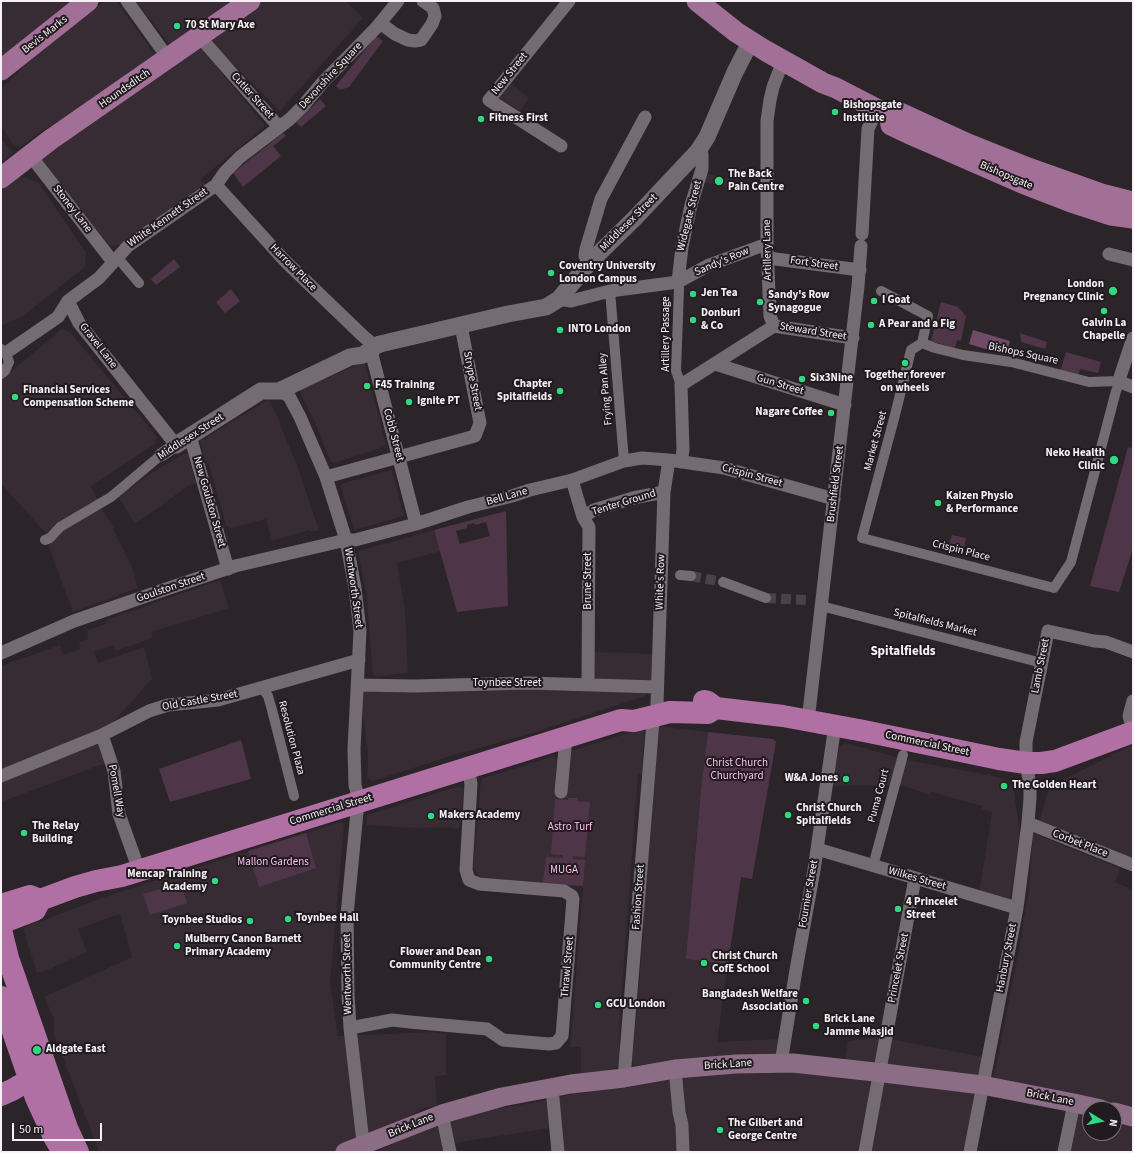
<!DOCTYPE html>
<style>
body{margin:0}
#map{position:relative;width:1134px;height:1153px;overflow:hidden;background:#2b2429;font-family:"Source Sans 3",sans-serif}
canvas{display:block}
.frame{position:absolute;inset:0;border:2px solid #f5f1f4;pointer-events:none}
.north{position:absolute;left:1082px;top:1101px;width:40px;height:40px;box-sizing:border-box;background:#211a1f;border:1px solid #767074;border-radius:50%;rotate:100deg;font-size:11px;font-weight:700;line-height:16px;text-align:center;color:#f5f1f4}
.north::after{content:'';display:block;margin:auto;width:14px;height:18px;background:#31d882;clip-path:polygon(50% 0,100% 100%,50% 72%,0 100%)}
.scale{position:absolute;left:12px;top:1123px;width:90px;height:18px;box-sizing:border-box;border:2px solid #f5f1f4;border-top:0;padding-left:5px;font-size:12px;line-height:14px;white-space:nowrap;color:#f5f1f4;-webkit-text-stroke:3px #211a1f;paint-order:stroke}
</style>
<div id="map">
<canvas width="1134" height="1153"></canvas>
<div class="frame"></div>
<div class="north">N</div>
<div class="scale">50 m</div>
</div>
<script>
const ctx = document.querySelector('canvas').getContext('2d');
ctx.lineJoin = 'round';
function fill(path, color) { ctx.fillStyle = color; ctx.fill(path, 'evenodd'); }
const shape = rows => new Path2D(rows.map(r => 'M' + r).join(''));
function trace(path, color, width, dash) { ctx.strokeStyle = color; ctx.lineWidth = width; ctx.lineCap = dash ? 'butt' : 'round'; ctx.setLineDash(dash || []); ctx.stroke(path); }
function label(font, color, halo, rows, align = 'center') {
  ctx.font = font + ' "Source Sans 3",sans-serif'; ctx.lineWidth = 4; ctx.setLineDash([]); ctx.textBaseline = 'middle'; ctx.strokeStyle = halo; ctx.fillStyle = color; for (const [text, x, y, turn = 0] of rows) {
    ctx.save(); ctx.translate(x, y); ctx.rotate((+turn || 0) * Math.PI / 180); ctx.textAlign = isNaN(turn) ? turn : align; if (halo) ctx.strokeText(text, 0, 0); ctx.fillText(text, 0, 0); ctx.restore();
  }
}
const built = shape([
 [1,1,73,1,1,57],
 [105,1,116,1,156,56,76,111,40,132,21,147,14,146,1,127,1,89,36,54],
 [136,1,231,1,171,47],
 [260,1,346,1,363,18,280,111,209,40],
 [199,45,264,124,264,127,201,179,205,184,121,245,110,246,37,156],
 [511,83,529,98,520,111,499,98],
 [1,138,13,153,1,163],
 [706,173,735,180,733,189,703,182],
 [16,175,38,182,86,253,85,267,23,316,1,326,1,187],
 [62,329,70,332,158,438,155,440,157,442,155,444,91,486,103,511,114,528,113,529,131,565,138,588,73,612,51,553,45,532,1,484,1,380],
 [362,363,365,365,386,444,384,447,372,451,334,463,331,462,314,420,300,393,301,389],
 [268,400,270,401,281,424,280,425,296,462,319,530,310,532,309,530,272,541,266,519,230,528,226,525,208,461,205,461,200,441],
 [185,453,188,454,196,483,188,486,135,524,118,497,153,472],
 [392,470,404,516,354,530,340,484],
 [434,530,440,551,397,563,405,609,408,673,377,676,373,675,366,592,358,551],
 [220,580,229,608,151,632,153,638,115,651,113,645,94,652,98,663,144,647,152,679,102,735,111,761,1,802,1,666,60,645,63,655,80,649,79,642,88,639,87,630,106,624,105,620],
 [592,652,657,654,655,679,650,683,596,679,593,675],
 [499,685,646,692,645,696,530,734,457,754,373,781,367,778,368,755,360,692,368,688],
 [658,726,708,732,701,789,694,863,716,962,728,964,717,1042,778,1039,775,1059,635,1065,632,1063,644,927,642,927],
 [641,729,644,731,642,774,638,775,620,1016,619,1045,621,1045,619,1067,581,1077,581,1047,570,1047,583,887,480,877,480,875,478,875,473,868,481,779,554,756,557,759,555,793,567,792,571,751],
 [845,743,907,760,999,777,1009,782,1014,790,1020,836,1009,906,978,898,992,812,982,809,982,806,971,803,931,792,930,795,901,785,831,786,839,747],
 [1130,746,1133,747,1133,872,1132,872,1132,863,1039,823,1048,791,1051,786],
 [459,786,464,789,459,829,444,827,418,828,366,825,367,815],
 [340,822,343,823,344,825,330,983,338,1036,434,1032,446,1034,446,1075,435,1077,437,1106,423,1108,363,1145,364,1152,99,1152,54,1034,54,1019,44,997,132,957,122,922,119,914,78,929,87,952,52,968,37,973,24,931,25,927,104,897],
 [1033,833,1120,868,1115,882,1133,890,1133,1107,1110,1105,997,1081,994,1076,1021,938,1029,888],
 [880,1037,983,1057,978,1079,844,1063,848,1041],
 [768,1069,977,1088,964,1152,564,1152,558,1097,659,1079],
 [548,1100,551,1128,460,1142,441,1152,376,1152,453,1116],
 [1078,1109,1090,1113,1090,1133,1114,1133,1114,1119,1133,1124,1133,1152,1070,1152]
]);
const green = shape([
 [376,36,383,41,349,87,340,90,336,86],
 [320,99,326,106,301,127,296,122],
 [283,133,286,136,273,146,281,156,243,187,233,173],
 [174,259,180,267,156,285,151,279],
 [231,289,240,301,225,313,216,302],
 [941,302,958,307,966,316,961,341,957,340,955,348,931,341],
 [1020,333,1047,342,1045,349,1021,342],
 [1066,352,1101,362,1098,373,1080,369,1078,377,1060,372],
 [1128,447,1133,449,1133,548,1119,592,1090,586],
 [506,511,508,606,457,612,434,530],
 [486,522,490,536,460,544,456,531,467,528,467,525,474,523,475,525],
 [952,535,966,538,964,549,949,545],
 [708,732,773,739,776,742,752,879,741,877,728,964,686,959,701,789],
 [241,740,251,779,170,802,159,769],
 [568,798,577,798,577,801,590,802,585,857,573,856,573,859,585,860,583,886,543,883,546,857,563,858,563,855,551,854,555,799,568,800],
 [306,833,316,868,259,887,248,851],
 [181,883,187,903,150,915,143,894]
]);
const water = shape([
 [973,330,1010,341,1006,355,969,344]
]);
const pedestrianTunnel = shape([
 [691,576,723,582],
 [766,598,808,600]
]);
const pedestrian = shape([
 [117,257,139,283],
 [678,282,679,289,676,371,681,385],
 [610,291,624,461],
 [881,291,928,316,922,343,911,350,895,415,862,538,1054,588,1071,562,1116,391,1120,381,1089,382,1011,362,963,355,935,348,922,343],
 [1,349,6,353,9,362,5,371,1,374],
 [45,540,50,538,60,527,111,497,161,455],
 [680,575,691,576],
 [723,582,766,598],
 [821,606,1042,663],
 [262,688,268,696,272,710,294,796],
 [873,866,903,755]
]);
const minor = shape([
 [127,1,168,58],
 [380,23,395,34,408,40,415,41,421,40,432,24,435,16,433,8,423,1],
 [199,36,279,127],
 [561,146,489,100,569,1],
 [30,155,113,262],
 [216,185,285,261,363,336,375,346,372,355,416,524],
 [862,234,868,129,877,109],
 [1109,254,1133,260],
 [768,258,860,270],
 [589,263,585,256,586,249,601,199,645,117],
 [678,282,682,247,691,205,702,169,702,154,698,151],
 [559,299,571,301,610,291,678,282,709,265,764,245,767,246],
 [68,301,79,323,176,445,161,455],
 [774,326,770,316,767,246,767,121,770,100,773,87,783,61],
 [774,326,853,338],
 [1133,338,1120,377,1120,381,1123,383,1133,387],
 [10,350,58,317,68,301,99,278,128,246,216,185,225,172,240,157,290,119,302,107,323,82,376,28,398,1],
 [715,364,845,405],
 [279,391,289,396,300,417,326,477,346,540,355,588,360,631,354,749,355,785,359,801],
 [190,436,228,569],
 [681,462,683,450,681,385,774,326],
 [326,477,475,436,480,423,461,326],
 [572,480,583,517,589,527,588,684],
 [583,517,594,510,633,498,664,492],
 [1,653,74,621,175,586,235,566,346,540,355,540,416,524,468,507,512,496,530,490,572,480,624,461,642,458,669,460,724,468,834,499],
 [358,685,414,686,529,683,657,687],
 [1133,701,1129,716,1133,730],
 [657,704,664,492,669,460],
 [808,721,858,286,861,246],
 [102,735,114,771,119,814,139,870],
 [1,776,102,735,149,711,168,705,218,700,359,660],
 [561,792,566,737],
 [354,803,357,812,347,915,348,995,350,1028,364,1151],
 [1028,823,1133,865],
 [817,849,1017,908],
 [350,1028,392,1020,410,1022,487,1029,503,1040,549,1044,556,1043,562,1036,573,899,572,896,564,891,479,884,469,880,466,870,471,784,468,768],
 [781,1063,796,970,814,870,835,725],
 [675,1069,679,1112,682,1125,683,1152],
 [624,1078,653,721,653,716],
 [552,1088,558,1152],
 [442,1114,450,1152],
 [865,1152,915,878],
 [970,1152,1017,908,1028,823,1030,798,1030,785,1026,763,1026,742,1048,631,1094,641,1106,642,1133,652],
 [1064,1152,1074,1103]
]);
const tertiary = shape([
 [176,445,261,391,279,391,350,357,363,355,375,346,380,344,508,314,546,307,559,299,589,263,635,218,698,151,707,137,735,72,751,41]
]);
const secondary = shape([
 [1114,1112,1133,1117],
 [345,1152,442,1114,502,1097,571,1084,624,1078,675,1069,736,1064,793,1063,884,1073,982,1085,1074,1103,1101,1109]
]);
const primary = shape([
 [697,1,736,32,766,51,823,83,836,88,890,116,898,112,968,144,1028,168,1101,194,1133,202],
 [1,70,88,1],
 [890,118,891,125,912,135,1022,183,1071,202,1111,215,1133,218],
 [1,178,50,140,250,1]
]);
const trunk = shape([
 [704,701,708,702,716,708,783,716,864,731,999,759,1026,763,1041,763,1055,761,1133,732],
 [1,905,30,896,40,900,75,887,96,881,122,876,621,720,634,721,670,712,708,713,716,708],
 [1,923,35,910,40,900],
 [1,930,8,958,67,1128,78,1152],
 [1,997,36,1098,53,1135,63,1152],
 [1,1095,12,1090,43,1072]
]);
const markers = [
 [177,26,4,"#31d882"],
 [835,112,4,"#31d882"],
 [481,119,4,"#31d882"],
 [719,181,5,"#31d882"],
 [551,273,4,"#31d882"],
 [1113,291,5,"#31d882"],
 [693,294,4,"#31d882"],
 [874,301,4,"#31d882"],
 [760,302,4,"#31d882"],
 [1104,311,4,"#31d882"],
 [693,320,4,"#31d882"],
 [871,325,4,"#31d882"],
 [560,330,4,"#31d882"],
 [905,363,4,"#31d882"],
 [802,379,4,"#31d882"],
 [367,386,4,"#31d882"],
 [560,391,4,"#31d882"],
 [15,397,4,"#31d882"],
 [409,402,4,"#31d882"],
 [831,413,4,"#31d882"],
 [1114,460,5,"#31d882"],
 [938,503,4,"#31d882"],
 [846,779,4,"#31d882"],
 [1004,786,4,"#31d882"],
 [788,815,4,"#31d882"],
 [431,816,4,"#31d882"],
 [24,833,4,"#31d882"],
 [215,881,4,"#31d882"],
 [898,909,4,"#31d882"],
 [288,919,4,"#31d882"],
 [250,921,4,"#31d882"],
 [177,946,4,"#31d882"],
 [489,959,4,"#31d882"],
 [704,963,4,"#31d882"],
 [806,1001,4,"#31d882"],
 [598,1005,4,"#31d882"],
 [816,1026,4,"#31d882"],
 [37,1050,5,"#31d882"],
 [720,1130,4,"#31d882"]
];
const poiNames = [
 ["70 St Mary Axe",185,26],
 ["Bishopsgate",843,106],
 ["Institute",843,119],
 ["Fitness First",489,119],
 ["The Back",728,175],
 ["Pain Centre",728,188],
 ["Coventry University",559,267],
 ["London Campus",559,280],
 ["London",1104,285,"right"],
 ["Pregnancy Clinic",1104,298,"right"],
 ["Jen Tea",701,294],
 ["Sandy's Row",768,296],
 ["Synagogue",768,309],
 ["I Goat",882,301],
 ["Donburi",701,314],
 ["& Co",701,327],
 ["Galvin La",1104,324,"center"],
 ["Chapelle",1104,337,"center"],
 ["A Pear and a Fig",879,325],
 ["INTO London",568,330],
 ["Together forever",905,376,"center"],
 ["on wheels",905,389,"center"],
 ["Six3Nine",810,379],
 ["Chapter",552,385,"right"],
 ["Spitalfields",552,398,"right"],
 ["F45 Training",375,386],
 ["Financial Services",23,391],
 ["Compensation Scheme",23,404],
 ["Ignite PT",417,402],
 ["Nagare Coffee",823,413,"right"],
 ["Neko Health",1105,454,"right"],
 ["Clinic",1105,467,"right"],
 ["Kaizen Physio",946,497],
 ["& Performance",946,510],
 ["W&A Jones",838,779,"right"],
 ["The Golden Heart",1012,786],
 ["Christ Church",796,809],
 ["Spitalfields",796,822],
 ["Makers Academy",439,816],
 ["The Relay",32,827],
 ["Building",32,840],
 ["Mencap Training",207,875,"right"],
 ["Academy",207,888,"right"],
 ["4 Princelet",906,903],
 ["Street",906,916],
 ["Toynbee Hall",296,919],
 ["Toynbee Studios",242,921,"right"],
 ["Mulberry Canon Barnett",185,940],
 ["Primary Academy",185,953],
 ["Flower and Dean",481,953,"right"],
 ["Community Centre",481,966,"right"],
 ["Christ Church",712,957],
 ["CofE School",712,970],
 ["Bangladesh Welfare",798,995,"right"],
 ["Association",798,1008,"right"],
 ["GCU London",606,1005],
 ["Brick Lane",824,1020],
 ["Jamme Masjid",824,1033],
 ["Aldgate East",46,1050],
 ["The Gilbert and",728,1124],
 ["George Centre",728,1137]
];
const streetNames = [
 ["Bevis Marks",45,35,-38],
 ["New Street",510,74,-51],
 ["Devonshire Square",331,76,-47],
 ["Houndsditch",125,89,-35],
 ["Cutler Street",252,96,48],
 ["Bishopsgate",1006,176,23],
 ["Stoney Lane",72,209,52],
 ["Widegate Street",690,216,-76],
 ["White Kennett Street",168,218,-35],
 ["Middlesex Street",629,223,-45],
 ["Artillery Lane",768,250,-91],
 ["Sandy's Row",722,262,-23],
 ["Fort Street",814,264,8],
 ["Harrow Place",293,268,45],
 ["Steward Street",813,332,9],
 ["Artillery Passage",667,334,-90],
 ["Gravel Lane",98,346,52],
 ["Bishops Square",1023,354,12],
 ["Strype Street",472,381,79],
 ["Gun Street",780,385,17],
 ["Frying Pan Alley",606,389,-95],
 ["Cobb Street",393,435,75],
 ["Middlesex Street",191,437,-33],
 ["Market Street",876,441,-75],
 ["Crispin Street",752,476,15],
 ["Brushfield Street",836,484,-83],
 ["Bell Lane",507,497,-16],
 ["New Goulston Street",209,502,74],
 ["Tenter Ground",624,503,-17],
 ["Crispin Place",961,551,14],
 ["Brune Street",589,581,-90],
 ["White's Row",661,582,-88],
 ["Goulston Street",171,588,-19],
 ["Wentworth Street",353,588,82],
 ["Spitalfields Market",935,623,14],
 ["Lamb Street",1041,666,-79],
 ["Toynbee Street",507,684],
 ["Old Castle Street",200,701,-10],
 ["Resolution Plaza",291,738,75],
 ["Commercial Street",927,744,12],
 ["Pomell Way",116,791,80],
 ["Puma Court",879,796,-75],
 ["Commercial Street",331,810,-17],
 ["Corbet Place",1080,844,21],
 ["Wilkes Street",917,879,16],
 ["Fournier Street",809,894,-80],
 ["Fashion Street",639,897,-86],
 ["Hanbury Street",1007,958,-79],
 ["Thrawl Street",568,967,-85],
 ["Princelet Street",899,968,-79],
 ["Wentworth Street",348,974,-91],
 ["Brick Lane",728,1065,-4],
 ["Brick Lane",1050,1098,11],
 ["Brick Lane",411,1126,-22]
];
const parkNames = [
 ["Christ Church",737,764],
 ["Churchyard",737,777],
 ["Astro Turf",570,828],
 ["Mallon Gardens",273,863],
 ["MUGA",564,871]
];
const quarterNames = [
 ["Spitalfields",903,652]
];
fill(built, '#372b34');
fill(green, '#4e3648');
fill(water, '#704b68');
trace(pedestrianTunnel, '#494347', 10, [10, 5]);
trace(pedestrian, '#746c72', 10);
trace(minor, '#746c72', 13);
trace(tertiary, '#746c72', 17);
trace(secondary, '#8b6e85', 19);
trace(primary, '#a26f97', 21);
trace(trunk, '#b170a4', 22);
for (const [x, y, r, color] of markers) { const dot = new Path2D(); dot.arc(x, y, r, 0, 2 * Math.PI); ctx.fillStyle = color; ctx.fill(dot); trace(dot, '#211a1f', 1.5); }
label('bold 11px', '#f5f1f4', '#211a1f', poiNames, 'left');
label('11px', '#f5f1f4', '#211a1f', streetNames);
label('11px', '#febff0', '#211a1f', parkNames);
label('bold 13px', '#f5f1f4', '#211a1f', quarterNames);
</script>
